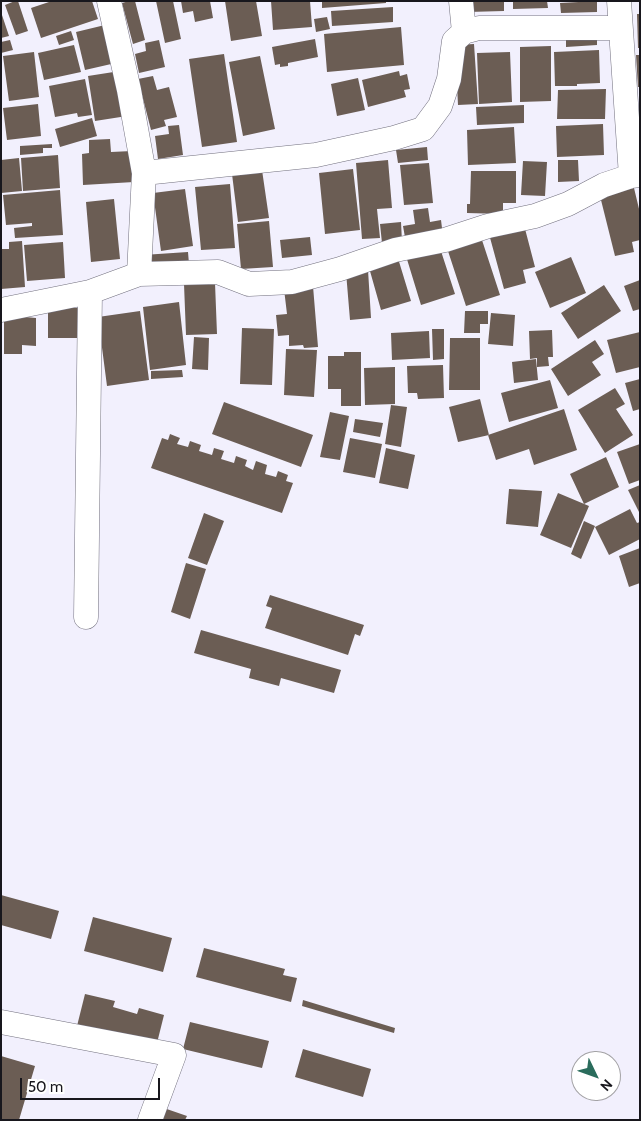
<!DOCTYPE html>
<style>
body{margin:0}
#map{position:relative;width:641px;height:1121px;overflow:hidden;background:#f2f0fd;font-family:Cabin,sans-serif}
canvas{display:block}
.frame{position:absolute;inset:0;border:2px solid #18171d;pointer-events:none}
.north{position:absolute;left:571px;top:1051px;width:50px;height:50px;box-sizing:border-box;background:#fff;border:1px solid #a3a2a5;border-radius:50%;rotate:132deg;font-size:14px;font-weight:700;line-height:20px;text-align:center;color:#18171d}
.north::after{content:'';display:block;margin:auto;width:18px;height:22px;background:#2a6c5c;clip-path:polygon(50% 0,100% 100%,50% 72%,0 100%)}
.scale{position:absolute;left:20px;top:1078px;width:140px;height:22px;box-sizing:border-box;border:2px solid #18171d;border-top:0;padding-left:6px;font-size:15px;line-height:18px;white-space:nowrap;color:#18171d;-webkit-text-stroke:4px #fff;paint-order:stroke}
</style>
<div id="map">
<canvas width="641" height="1121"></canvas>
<div class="frame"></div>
<div class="north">N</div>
<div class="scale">50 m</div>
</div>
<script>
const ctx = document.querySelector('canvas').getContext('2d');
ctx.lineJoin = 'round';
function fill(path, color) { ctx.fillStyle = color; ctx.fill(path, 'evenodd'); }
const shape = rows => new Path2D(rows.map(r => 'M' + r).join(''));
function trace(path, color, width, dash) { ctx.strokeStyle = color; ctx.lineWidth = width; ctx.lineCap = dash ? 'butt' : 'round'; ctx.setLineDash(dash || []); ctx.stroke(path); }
const building = shape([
 [15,1,18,1,28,31,16,35,5,5],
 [52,1,92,1,98,19,41,38,31,8],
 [129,1,135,1,145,40,133,44,122,3],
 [156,1,173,1,181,39,165,43],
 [181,1,210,1,213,18,195,22,193,11,183,13],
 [225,1,256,1,262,36,231,41],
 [271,1,310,1,312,27,273,30],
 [322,1,386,1,386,3,322,8],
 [468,1,504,1,504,11,468,12],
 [513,1,547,1,548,8,513,9],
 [597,1,597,12,561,13,560,3],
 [393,7,393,22,332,26,331,11],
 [1,12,9,36,1,38],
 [637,14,640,14,640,48,638,48],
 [327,17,330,29,316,32,314,19],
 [105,25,120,62,85,70,76,32],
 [401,27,404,65,327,72,324,34],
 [71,31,74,40,59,45,56,36],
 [597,33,597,45,566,47,566,35],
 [315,39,318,57,288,63,288,66,280,67,280,64,275,65,272,47],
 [10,40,13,50,1,53,1,42],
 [159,40,165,67,139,73,135,54,146,51,145,43],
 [474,44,478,104,458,105,455,45],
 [74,45,81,72,44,80,38,53],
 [551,46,551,101,520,102,520,47],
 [599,50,600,83,577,84,577,86,555,86,554,52],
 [34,52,39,97,9,101,3,56],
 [510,52,512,102,479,104,477,53],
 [224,54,237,142,202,147,189,59],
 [636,55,640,55,640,87,638,87],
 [260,56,275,129,243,136,229,62],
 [120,71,127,116,95,121,88,76],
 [399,71,400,76,407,74,410,89,404,90,406,97,368,107,362,80],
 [153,76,157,90,169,87,177,117,164,120,166,126,151,130,138,79],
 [358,78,365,110,337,116,331,84],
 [85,79,92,115,78,117,77,113,55,117,49,86],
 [606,89,605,119,557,119,558,90],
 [38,104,41,136,7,140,3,108],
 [524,105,524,123,477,125,476,107],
 [92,118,97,136,60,147,55,129],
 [603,124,604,155,557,157,556,126],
 [179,125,183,155,158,159,155,136,169,134,168,126],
 [514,127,516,163,468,165,467,130],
 [110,139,111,152,132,151,134,182,83,185,82,154,89,153,89,140],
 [52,144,52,148,43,148,43,153,20,155,20,146],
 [427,147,428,160,398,163,396,150],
 [58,155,60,188,23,191,21,158],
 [19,158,22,191,1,193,1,160],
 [388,160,392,208,377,209,380,238,362,239,356,163],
 [558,160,578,160,579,181,558,182],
 [523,161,547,162,545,196,521,195],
 [429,163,433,203,404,205,400,165],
 [353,169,360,230,325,234,319,173],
 [262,170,269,218,238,222,232,174],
 [471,171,516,171,516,203,503,203,503,214,467,213,467,204,470,204],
 [230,184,235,248,201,250,195,187],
 [634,188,640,213,640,240,632,242,634,252,615,256,600,196],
 [185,189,193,246,161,251,153,193],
 [60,190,63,235,15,238,14,228,32,226,32,223,6,225,3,195],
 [114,199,120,259,91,262,86,202],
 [428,208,430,222,441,220,443,236,406,243,403,226,415,224,413,210],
 [269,221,273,267,241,269,237,224],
 [401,222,402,242,382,243,380,224],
 [524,225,535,267,523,270,526,283,504,289,489,234],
 [310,237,312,255,282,258,280,240],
 [481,237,500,295,466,306,447,248],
 [22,241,25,287,1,289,1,249,9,249,9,242],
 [63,242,65,278,27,281,24,245],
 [439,245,455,294,421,305,406,256],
 [188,252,189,264,144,267,143,255],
 [397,255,411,301,381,310,368,264],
 [571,257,586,293,550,308,535,272],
 [368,270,371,318,350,320,346,272],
 [640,280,640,309,633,311,624,286],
 [215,283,217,334,186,335,184,284],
 [604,285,621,311,578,339,561,313],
 [313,286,318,347,304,348,303,345,289,346,289,335,278,336,276,315,287,314,284,289],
 [179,302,186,365,150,370,143,307],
 [48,308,81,308,82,338,48,338],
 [140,311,149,380,107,386,98,317],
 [465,311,488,311,488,324,480,324,480,333,464,333],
 [491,313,515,315,513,346,488,344],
 [4,315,36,318,36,346,22,345,22,354,4,354],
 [242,328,274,329,272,385,240,384],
 [432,329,444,329,444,359,433,360],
 [552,330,553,357,548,357,549,366,537,367,537,358,530,359,529,331],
 [429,331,430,358,392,360,391,333],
 [640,332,640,367,616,373,607,340],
 [194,337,209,338,208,370,192,369],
 [450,338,480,338,480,390,449,390],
 [595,340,604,354,592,362,601,375,568,396,551,369],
 [286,349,317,350,314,397,284,395],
 [344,352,361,352,361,406,341,406,341,389,328,389,328,356,344,356],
 [536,359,538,380,514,383,512,362],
 [443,365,444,398,418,399,417,393,408,393,407,366],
 [395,367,395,404,365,405,364,368],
 [182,370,183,377,151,379,151,371],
 [640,379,640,409,633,411,625,383],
 [550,380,558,408,509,422,501,393],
 [615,388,625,404,616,409,633,435,605,453,578,410],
 [480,399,489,435,458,442,449,407],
 [224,402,313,435,301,467,212,434],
 [391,405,407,407,401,447,385,444],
 [564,409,577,450,534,465,529,449,496,460,488,435],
 [330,412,349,416,340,460,320,457],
 [355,419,383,423,380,437,353,432],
 [170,434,180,438,177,444,188,447,190,441,201,445,199,451,212,455,214,448,224,451,221,459,234,463,236,456,247,460,245,466,253,470,256,461,267,465,265,474,276,477,278,471,288,475,286,481,293,483,282,513,151,468,162,438,168,440],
 [350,438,382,444,375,478,343,472],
 [640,444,640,480,629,484,617,452],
 [386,448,415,455,408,489,379,483],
 [606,457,619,487,584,504,570,474],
 [640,485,640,514,628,490],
 [509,489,542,491,538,527,506,524],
 [558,493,589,506,571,548,540,535],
 [630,509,637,523,640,522,640,539,609,555,595,527],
 [204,513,224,521,207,565,188,558],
 [584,521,595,526,581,559,571,554],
 [640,548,640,583,629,587,619,556],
 [186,563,206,569,190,619,171,612],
 [270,595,364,625,360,636,355,634,348,655,265,628,272,608,266,606],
 [201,630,341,670,334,693,281,678,279,686,249,678,251,669,194,653],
 [1,895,59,911,51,939,1,925],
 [93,917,172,938,163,972,84,951],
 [204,948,285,969,283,975,297,978,291,1002,196,977],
 [85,994,115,1001,113,1007,137,1014,139,1008,164,1015,156,1047,77,1026],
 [303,1000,395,1028,394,1033,302,1006],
 [190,1022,269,1041,262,1068,183,1049],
 [303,1049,371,1069,363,1097,295,1077],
 [1,1056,35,1066,19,1120,1,1120],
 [158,1106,187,1116,185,1120,153,1120]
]);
const minor = shape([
 [109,1,129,90,144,173,139,274],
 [461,1,464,32],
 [619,1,631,176],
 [144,173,316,155,394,138,423,129,440,106,449,79,454,41,464,32,479,28,620,28],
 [1,310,90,292,139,274,218,272,249,284,292,282,340,269,395,250,445,240,488,226,535,216,568,204,604,185,631,176,640,175],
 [86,617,90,292],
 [1,1022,174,1055,150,1120]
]);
fill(building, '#6b5d54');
trace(minor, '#72707e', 25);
trace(minor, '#fff', 24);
</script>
